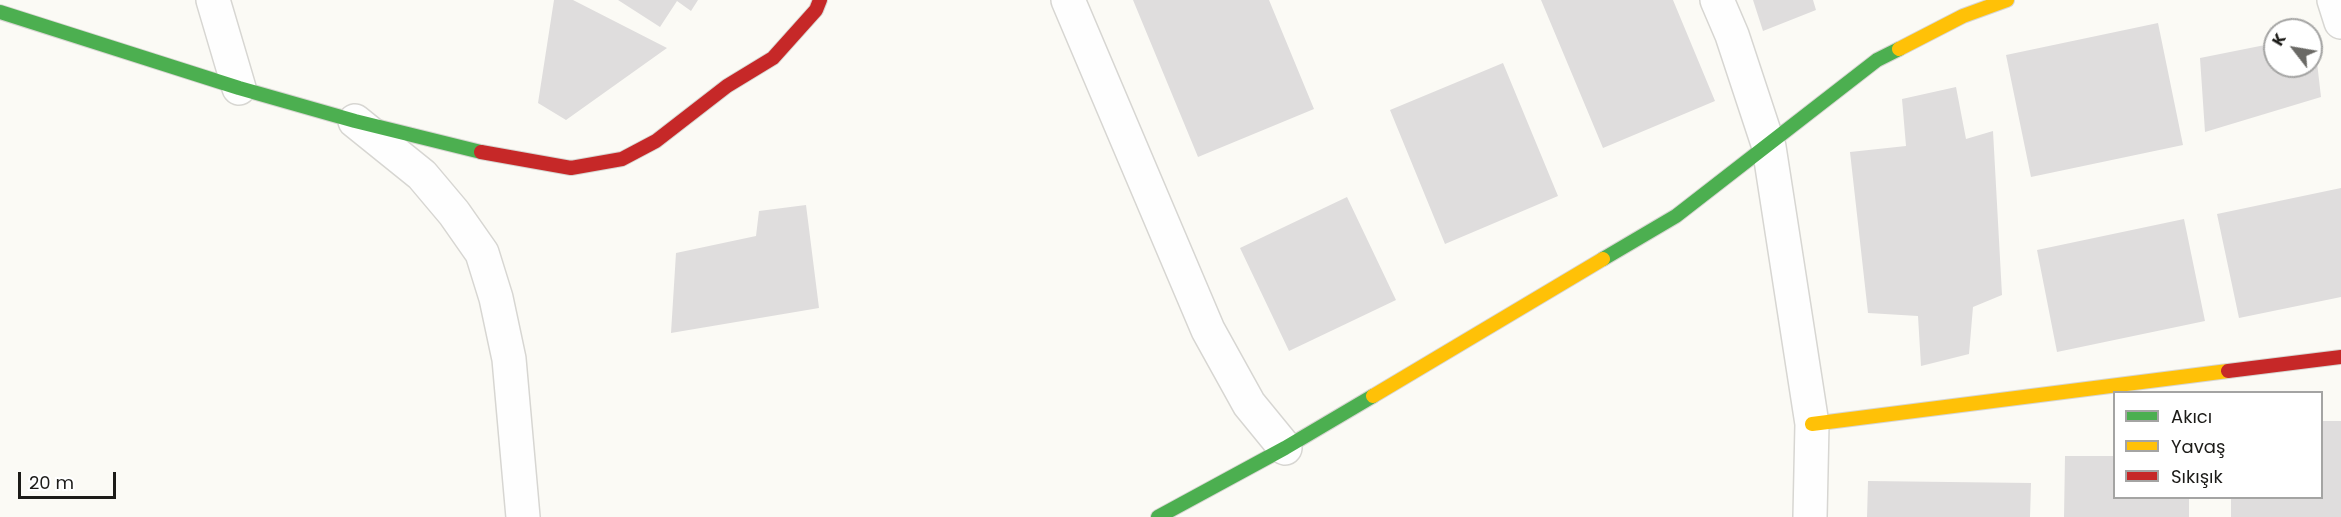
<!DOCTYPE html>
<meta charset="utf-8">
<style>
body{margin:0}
#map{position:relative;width:2341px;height:517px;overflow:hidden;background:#fbfaf5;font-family:Poppins,sans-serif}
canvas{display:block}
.legend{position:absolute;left:2113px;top:391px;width:210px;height:108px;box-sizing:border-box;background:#fff;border:2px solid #a4a4a3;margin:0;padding:8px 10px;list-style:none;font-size:18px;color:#1c1b18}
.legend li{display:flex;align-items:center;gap:12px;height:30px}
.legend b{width:30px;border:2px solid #a4a4a3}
.north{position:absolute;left:2263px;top:18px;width:60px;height:60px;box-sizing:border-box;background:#fff;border:2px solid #a4a4a3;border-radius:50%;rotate:301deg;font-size:16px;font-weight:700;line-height:24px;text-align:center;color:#1c1b18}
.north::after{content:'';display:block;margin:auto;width:21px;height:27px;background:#6a6965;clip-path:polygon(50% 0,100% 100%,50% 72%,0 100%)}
.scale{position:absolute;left:18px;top:472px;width:98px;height:27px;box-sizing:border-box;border:3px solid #1c1b18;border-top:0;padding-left:8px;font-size:18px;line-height:21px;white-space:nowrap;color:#1c1b18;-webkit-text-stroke:4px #fff;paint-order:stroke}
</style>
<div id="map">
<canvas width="2341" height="517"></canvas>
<ul class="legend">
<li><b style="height:8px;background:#4caf50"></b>Akıcı</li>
<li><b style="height:8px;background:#ffc107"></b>Yavaş</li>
<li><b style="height:8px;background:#c62828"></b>Sıkışık</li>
</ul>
<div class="north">K</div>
<div class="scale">20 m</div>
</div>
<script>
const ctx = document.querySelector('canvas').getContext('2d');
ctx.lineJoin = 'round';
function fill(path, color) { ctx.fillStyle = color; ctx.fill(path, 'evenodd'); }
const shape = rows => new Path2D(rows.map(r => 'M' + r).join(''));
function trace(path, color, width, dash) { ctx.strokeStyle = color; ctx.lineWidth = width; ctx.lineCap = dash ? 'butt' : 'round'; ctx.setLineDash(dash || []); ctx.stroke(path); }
const building = shape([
 [554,0,573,0,667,48,566,120,538,103],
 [618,0,698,0,691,11,677,1,660,27],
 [1133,0,1269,0,1314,109,1198,157],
 [1541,0,1673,0,1715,101,1603,148],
 [1753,0,1813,0,1816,10,1763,31],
 [2158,23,2183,145,2031,177,2006,55],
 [2314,36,2321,97,2205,132,2200,58,2275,43,2275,66,2311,66,2311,37],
 [1503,63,1558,196,1445,244,1390,110],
 [1956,87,1966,139,1993,131,2002,295,1973,307,1969,354,1921,366,1918,316,1868,313,1850,152,1906,146,1902,99],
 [2341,188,2341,297,2239,318,2217,214],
 [1347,197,1396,300,1289,351,1240,248],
 [806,205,819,308,671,333,676,253,756,236,759,211],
 [2184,219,2205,321,2057,352,2037,250],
 [2322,421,2341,421,2341,517,2231,517,2231,498,2322,498],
 [2065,456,2114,456,2114,498,2189,498,2189,517,2064,517],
 [1868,481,2031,483,2030,517,1867,517]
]);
const street = shape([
 [213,0,239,88],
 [1068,0,1208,330,1249,404,1285,448],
 [1717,0,1732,35,1769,147,1812,424,1810,517],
 [2334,0,2341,22],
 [355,121,422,175,454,213,482,253,496,298,509,359,523,517]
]);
const fast = shape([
 [0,12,239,88,355,121,481,152],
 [1603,259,1676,216,1877,60,1899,49],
 [1158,517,1285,448,1373,396]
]);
const slow = shape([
 [1899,49,1963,16,2007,0],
 [1373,396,1603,259],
 [1812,424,2228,371]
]);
const jam = shape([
 [481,152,571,168,622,159,656,141,727,86,773,58,816,10,820,0],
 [2228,371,2341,357]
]);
fill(building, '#dfdddd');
trace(street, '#d7d6d2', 36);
trace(fast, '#d7d6d2', 16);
trace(slow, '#d7d6d2', 16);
trace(jam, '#d7d6d2', 16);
trace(street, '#fefefe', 33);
trace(fast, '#4caf50', 14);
trace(slow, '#ffc107', 14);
trace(jam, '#c62828', 14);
</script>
